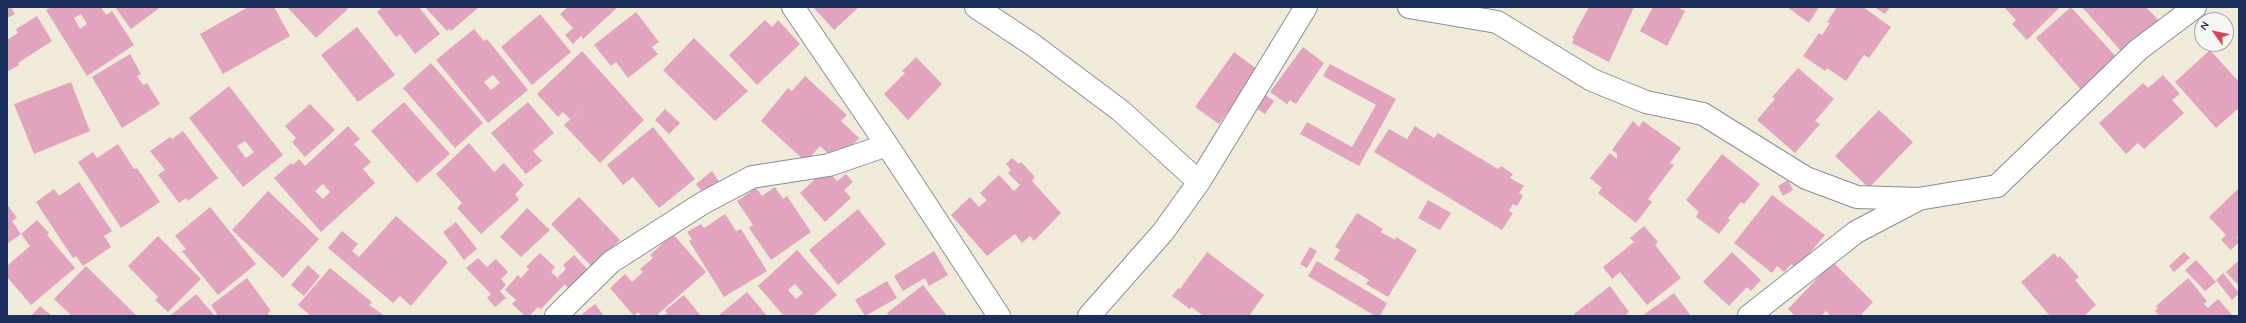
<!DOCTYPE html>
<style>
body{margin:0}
#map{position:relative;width:2246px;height:323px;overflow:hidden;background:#f0ebd9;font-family:Mynerve,sans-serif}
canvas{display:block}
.frame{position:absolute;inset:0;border:8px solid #1b2f5e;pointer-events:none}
.north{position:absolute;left:2194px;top:12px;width:40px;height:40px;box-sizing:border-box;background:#f6f6f2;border:1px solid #9ea6b7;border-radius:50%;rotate:303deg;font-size:11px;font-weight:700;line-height:16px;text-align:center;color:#1b2f5e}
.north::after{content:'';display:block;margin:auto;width:14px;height:18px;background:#d1495b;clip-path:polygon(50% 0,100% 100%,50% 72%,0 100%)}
</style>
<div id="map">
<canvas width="2246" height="323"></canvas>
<div class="frame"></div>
<div class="north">N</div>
</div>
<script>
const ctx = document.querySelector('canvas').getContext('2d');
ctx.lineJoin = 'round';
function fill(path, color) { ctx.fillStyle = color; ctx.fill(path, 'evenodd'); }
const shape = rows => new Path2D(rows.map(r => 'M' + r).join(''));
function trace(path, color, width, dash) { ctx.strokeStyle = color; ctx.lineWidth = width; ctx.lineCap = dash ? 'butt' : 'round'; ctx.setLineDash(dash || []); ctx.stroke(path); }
const building = shape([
 [7,7,11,7,15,14,7,18],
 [51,7,101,7,106,15,112,11,134,45,87,76,46,10],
 [81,14,87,24,80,29,74,18],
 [115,7,161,7,131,29],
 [248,7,274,7,290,36,223,74,200,34],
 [287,7,346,7,348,9,316,38],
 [383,7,419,7,440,34,415,54,400,34,396,37,377,12],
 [425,7,479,7,451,31,450,29,447,31],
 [568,7,618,7,583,39,581,36,573,44,565,35,573,28,560,14],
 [813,7,859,7,834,30],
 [1589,7,1634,7,1609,62,1572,43,1574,39,1572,38],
 [1653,7,1677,7,1685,11,1667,46,1640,31],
 [1787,7,1819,7,1809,23],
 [1837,7,1863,7,1891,27,1869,58,1864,55,1846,81,1827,68,1825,71,1803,56,1819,33,1822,35,1830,23,1827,22],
 [1874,7,1890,7,1885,14],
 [2004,7,2060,7,2027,40,2012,24,2016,20],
 [2071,7,2118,59,2081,90,2036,38],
 [2082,7,2146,7,2161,23,2121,51],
 [636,12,659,42,652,47,658,54,628,78,616,62,611,66,594,45],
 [540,14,571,52,532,85,501,47],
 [37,16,52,41,18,63,19,65,7,72,7,40,18,33,16,29],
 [765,20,772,27,778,20,800,44,757,85,729,55],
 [357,27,395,75,358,102,321,55],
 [474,29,484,41,487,39,528,90,488,123,436,60],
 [493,75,500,83,491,90,484,82],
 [694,38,748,91,715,121,663,70],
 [1303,47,1324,63,1296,104,1290,100,1287,104,1270,92],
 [2210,50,2239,82,2239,108,2216,128,2175,82],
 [582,51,644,120,600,163,564,125,587,104,570,119,563,112,558,117,537,94],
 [1234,52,1258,70,1219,124,1195,107],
 [130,54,141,74,137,76,143,85,147,83,160,104,122,128,92,77],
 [916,57,942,84,908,120,884,94,905,73,902,71],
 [431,63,483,123,455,148,403,88],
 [1330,64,1396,99,1359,166,1300,134,1307,122,1352,147,1376,105,1323,76],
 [1798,68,1834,99,1815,121,1820,124,1795,153,1757,120,1775,99,1772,97],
 [2163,75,2180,94,2172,100,2184,113,2144,149,2138,143,2126,154,2099,123,2143,83,2148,88],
 [805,76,847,115,841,121,859,138,845,153,840,148,832,157,820,146,806,162,761,121,788,88,792,91],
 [71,82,90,131,34,154,14,104],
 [229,86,283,155,243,187,189,118],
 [245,141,254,152,246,158,237,146],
 [1264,94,1274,101,1265,114,1255,107],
 [404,102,450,154,417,183,371,131],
 [528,102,554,133,533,151,542,161,526,174,491,133],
 [310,104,335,130,305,157,292,142,296,138,285,126],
 [665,109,680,123,669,134,655,120],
 [1879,110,1913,142,1869,188,1835,156],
 [1633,121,1639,127,1643,121,1681,148,1670,163,1674,165,1648,199,1652,202,1636,223,1598,193,1602,188,1590,178,1610,153,1617,159,1617,154,1612,150],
 [348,126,360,139,354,144,371,162,363,169,375,183,321,232,274,178,291,163,293,165,299,159,305,166],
 [323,184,330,192,323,199,315,191],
 [1415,126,1434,138,1438,133,1498,169,1501,166,1513,174,1510,178,1524,186,1519,193,1523,196,1517,206,1513,204,1509,211,1513,213,1502,230,1374,152,1389,129,1407,139],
 [653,127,695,179,659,208,633,177,623,185,607,165],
 [183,131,218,178,188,201,186,198,179,203,158,175,165,170,150,151,170,137,172,139],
 [469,143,494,172,504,163,524,185,515,194,519,200,481,234,457,208,462,203,436,174],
 [118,144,134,169,137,168,160,202,121,228,78,162,93,152,97,158],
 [1722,154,1760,184,1744,204,1741,202,1728,218,1730,220,1719,234,1696,217,1699,212,1686,200],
 [1012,158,1019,164,1021,162,1035,177,1032,181,1061,213,1034,241,1030,236,1022,243,1015,234,987,256,951,215,970,197,979,207,987,200,980,193,999,175,1014,191,1020,185,1008,173,1011,170,1006,164],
 [826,169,837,181,846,174,853,182,844,190,851,198,825,222,800,193],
 [712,171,720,183,705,195,696,184],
 [1788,180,1793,190,1783,196,1778,186],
 [79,182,112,231,104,236,111,247,83,266,76,256,73,258,36,202,54,189,59,196],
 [775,187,783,199,787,196,811,232,771,260,749,228,753,225,737,201,756,188,762,196],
 [2239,188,2239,235,2237,237,2239,242,2231,250,2221,240,2226,235,2209,217],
 [268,191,319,239,283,278,232,230],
 [1772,195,1825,235,1797,268,1791,264,1784,272,1777,266,1772,273,1734,243],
 [579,197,620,240,593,268,551,224],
 [1428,200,1451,213,1440,230,1418,218],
 [7,204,17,218,12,221,21,234,7,244],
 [210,207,256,264,218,295,182,251,186,249,175,236],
 [527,208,550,230,521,257,500,237],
 [858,209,886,244,838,285,809,250],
 [1357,213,1383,229,1381,232,1395,240,1396,237,1417,250,1388,297,1366,284,1369,280,1334,259,1340,250,1335,247],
 [725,214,736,231,741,229,767,271,724,297,689,241,692,239,687,232,701,224,704,228],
 [396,216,448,262,411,306,400,296,393,303,328,248,342,231,358,244,352,251,359,257],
 [37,220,49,233,47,235,75,268,31,305,7,277,7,266,30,246,21,234],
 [456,222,477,249,464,260,443,232],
 [1644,226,1658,242,1655,245,1681,278,1647,305,1620,272,1612,279,1603,267,1634,242,1630,238],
 [673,234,706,272,656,316,641,316,638,312,634,316,610,288,625,274,632,282,643,272,640,269,653,258,650,255],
 [158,236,201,279,168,312,155,300,158,297,128,266],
 [1310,247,1317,251,1307,268,1300,264],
 [797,250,837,295,813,316,784,316,758,286],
 [795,284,803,293,796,299,788,290],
 [934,251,948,275,929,286,925,278,903,291,894,276],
 [1207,252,1264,295,1249,316,1204,316,1191,307,1190,309,1172,296,1178,288,1180,289],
 [1732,252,1761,280,1751,291,1747,287,1729,306,1703,282],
 [2184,252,2190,258,2174,272,2169,266],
 [540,253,555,267,551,272,565,284,541,309,538,307,529,316,525,316,512,304,516,300,505,290,518,275,521,278,529,269,526,267],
 [2054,253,2058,258,2060,256,2079,277,2075,280,2096,305,2084,316,2050,316,2021,282],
 [574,255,591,273,571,291,558,277,566,269,563,265],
 [478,258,487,267,496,259,508,272,501,279,506,285,500,291,506,298,495,307,487,298,491,294,466,268],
 [2196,260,2216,282,2205,291,2185,270],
 [2239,260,2239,286,2226,272],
 [1317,261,1387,303,1380,316,1375,316,1308,276],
 [1833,262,1873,302,1860,316,1831,316,1826,311,1821,316,1795,316,1788,309],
 [308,265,320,276,304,296,291,285],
 [86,266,137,316,72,316,54,299],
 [330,268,372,302,369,305,385,316,311,316,298,305],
 [2223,273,2239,293,2232,300,2216,280],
 [247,278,271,311,268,313,270,316,218,316,211,305],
 [2188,278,2207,301,2204,304,2208,308,2218,299,2233,316,2160,316,2155,311,2158,308,2156,306],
 [887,281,897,298,865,316,855,300],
 [923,285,947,316,890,316,887,313],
 [1610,286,1629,312,1624,316,1575,316,1574,314],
 [747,292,767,316,718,316],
 [1674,293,1691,316,1642,316],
 [196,294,215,316,170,316],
 [684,295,701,316,663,316,667,313,665,310],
 [595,304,604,316,580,316],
 [40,306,52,316,31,316]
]);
const minor = shape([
 [793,7,887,145,999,316],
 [976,7,1033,45,1121,111,1199,182],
 [1409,7,1497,22,1592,80,1646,102,1703,114,1806,178,1857,197,1918,199,1997,186,2138,50,2195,7],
 [556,316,611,262,703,203,752,177,829,165,887,145],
 [1089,316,1163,232,1199,182,1306,7],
 [1749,316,1856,232,1917,200]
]);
fill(building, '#e1a3bd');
trace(minor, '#868d9c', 24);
trace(minor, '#fff', 22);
</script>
